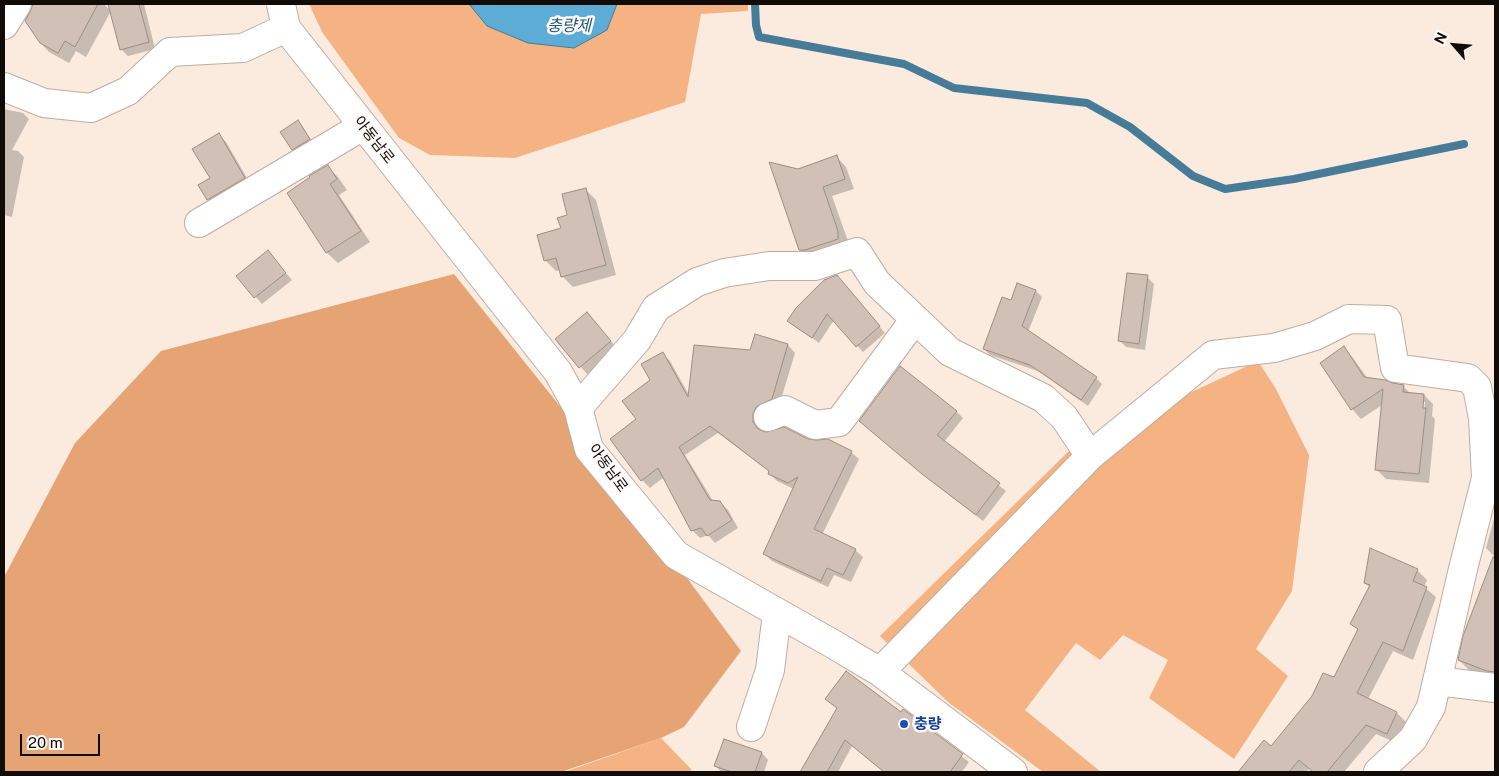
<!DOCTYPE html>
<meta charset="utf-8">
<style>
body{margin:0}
#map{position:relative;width:1499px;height:776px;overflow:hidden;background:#fbeade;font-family:"Public Sans",sans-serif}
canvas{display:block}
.frame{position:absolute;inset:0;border:5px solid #110b08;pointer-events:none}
.north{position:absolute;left:1429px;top:20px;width:50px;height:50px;-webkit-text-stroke:4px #fefaf8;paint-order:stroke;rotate:297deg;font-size:14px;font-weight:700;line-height:20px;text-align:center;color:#110b08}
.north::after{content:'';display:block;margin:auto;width:18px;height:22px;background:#110b08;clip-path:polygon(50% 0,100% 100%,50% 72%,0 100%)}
.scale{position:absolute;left:20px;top:734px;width:80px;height:22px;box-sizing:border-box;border:2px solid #110b08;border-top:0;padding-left:6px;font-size:15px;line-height:18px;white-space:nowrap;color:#110b08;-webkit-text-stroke:4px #fefaf8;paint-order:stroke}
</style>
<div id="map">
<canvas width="1499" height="776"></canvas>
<div class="frame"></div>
<div class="north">N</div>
<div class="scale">20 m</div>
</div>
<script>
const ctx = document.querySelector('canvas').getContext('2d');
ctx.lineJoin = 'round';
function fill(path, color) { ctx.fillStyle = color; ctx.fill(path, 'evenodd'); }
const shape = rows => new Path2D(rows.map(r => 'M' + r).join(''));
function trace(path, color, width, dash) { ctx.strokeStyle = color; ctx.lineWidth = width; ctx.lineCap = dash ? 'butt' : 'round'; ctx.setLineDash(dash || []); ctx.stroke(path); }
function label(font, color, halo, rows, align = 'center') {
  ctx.font = font + ' "Public Sans","Noto Sans KR",sans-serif'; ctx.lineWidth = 5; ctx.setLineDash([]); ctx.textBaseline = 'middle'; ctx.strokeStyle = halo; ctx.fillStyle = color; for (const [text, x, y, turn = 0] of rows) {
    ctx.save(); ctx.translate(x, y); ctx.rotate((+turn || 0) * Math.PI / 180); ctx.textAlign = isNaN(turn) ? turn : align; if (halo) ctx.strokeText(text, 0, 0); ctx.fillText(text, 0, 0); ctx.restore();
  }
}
const green = shape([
 [309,4,748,4,748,11,701,14,685,102,515,158,430,155,399,138,322,32],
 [1258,361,1276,389,1309,455,1292,591,1256,649,1288,676,1234,759,1149,698,1168,660,1123,635,1100,660,1076,643,1025,710,1101,772,1043,772,948,702,880,636,1072,448],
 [661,738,692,770,687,772,564,772]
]);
const forest = shape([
 [454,274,559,405,741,651,684,727,661,738,561,772,4,772,4,577,75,443,161,351]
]);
const water = shape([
 [469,4,617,4,607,30,574,48,528,43,487,26,469,4]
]);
const shadow = shape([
 [60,4,104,4,111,11,86,57,76,51,69,63,49,52,39,41],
 [114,4,144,4,155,49,128,56,121,49],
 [4,109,23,113,29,119,12,150,18,151,24,157,12,217,4,215],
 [301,125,313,143,296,152,293,149],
 [219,135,226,142,251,185,215,206,208,199],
 [837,157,846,167,854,189,832,196,848,241,810,260,800,250,798,170],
 [328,167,338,177,347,190,339,195,370,242,338,263,327,253,288,193],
 [585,189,596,200,616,275,573,287,562,276,560,270,556,271,545,260,569,216],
 [268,252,292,280,262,304,238,276],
 [1147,277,1154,284,1145,350,1126,347,1119,340],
 [843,283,885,333,863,352,834,320,819,343,789,321],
 [1018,284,1036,291,1042,297,1028,332,1096,378,1102,384,1088,406,1038,371,990,355,984,349,1011,301],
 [587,314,618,349,587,374,557,339],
 [756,336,788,345,795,353,779,406,760,423,761,432,808,440,851,452,859,459,822,535,855,550,863,557,851,582,834,575,828,587,772,561,764,554,794,489,777,481,769,473,770,472,718,433,685,455,713,501,720,502,728,510,738,528,715,543,708,535,700,538,692,530,664,477,650,488,642,480,611,439,638,420,651,380,663,354,670,361,689,395,751,352],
 [1344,348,1353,358,1368,379,1403,386,1410,393,1424,395,1433,404,1432,416,1435,419,1429,483,1386,479,1376,469,1382,405,1361,419,1352,409],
 [1422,402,1425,402,1424,414,1421,414],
 [956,411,963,418,944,442,1006,491,983,521,931,481,868,428],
 [1495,515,1495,680,1469,670,1459,660,1465,637,1495,557,1486,548],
 [1417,570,1427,580,1424,587,1436,597,1413,660,1393,651,1368,699,1397,713,1406,722,1397,743,1376,734,1344,772,1313,772,1309,769,1306,772,1255,772,1247,764,1271,748,1334,679,1359,631,1352,624,1370,588,1365,583],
 [827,699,901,714,903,711,969,762,962,772,884,772,852,746,838,772,805,772,803,770,838,709],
 [724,740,762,753,768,760,764,772,721,772,715,765]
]);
const stream = shape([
 [755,4,756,25,759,37,904,64,954,88,1087,103,1130,127,1193,176,1225,189,1294,179,1464,144]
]);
const building = shape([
 [33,4,98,4,75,47,65,41,58,53,40,43,25,21,30,12,33,4],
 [108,4,139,4,149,42,120,50,108,4],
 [298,120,310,139,292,150,280,132,298,120],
 [219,133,245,178,207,200,198,185,210,178,192,149,219,133],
 [837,155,845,179,823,187,838,231,838,239,805,250,799,250,769,162,798,169,837,155],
 [328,165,337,179,330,184,361,231,326,253,287,193,310,177,309,176,328,165],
 [586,188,606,265,561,277,556,258,544,261,537,235,561,228,557,218,567,215,562,194,586,188],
 [268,250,286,273,254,298,236,276,268,250],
 [1127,273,1148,275,1139,344,1118,341,1127,273],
 [837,275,880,326,856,347,827,314,812,338,787,321,796,308,824,280,837,275],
 [1017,283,1036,290,1022,326,1097,377,1081,400,1030,365,983,349,1002,297,1011,300,1017,283],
 [587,312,611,341,579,368,555,339,587,312],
 [755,334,788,344,772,399,756,407,753,414,753,422,758,429,766,432,784,427,808,439,817,440,828,439,852,451,814,529,856,549,843,575,827,568,821,581,763,554,798,477,788,483,768,474,769,471,710,426,679,447,710,500,720,501,732,520,707,536,701,528,691,531,658,468,641,481,610,439,636,419,622,401,650,380,641,364,663,352,688,397,694,345,750,350,755,334],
 [1344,346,1364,377,1385,380,1393,383,1404,385,1403,392,1424,394,1423,408,1426,408,1419,474,1375,470,1383,389,1351,410,1320,363,1344,346],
 [900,366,957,411,937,435,1000,483,976,515,922,474,859,421,900,366],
 [1370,548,1418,569,1413,581,1427,587,1403,651,1383,642,1357,693,1397,712,1387,734,1366,725,1327,772,1313,772,1299,760,1289,772,1238,772,1264,740,1271,746,1312,696,1323,673,1334,677,1358,629,1350,624,1370,585,1364,583,1370,548],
 [1493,557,1495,558,1495,672,1487,671,1458,660,1463,636,1493,557],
 [846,671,901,712,903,709,963,754,950,772,884,772,845,740,827,772,800,772,837,708,825,699,846,671],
 [724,739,762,752,755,772,732,772,714,766,724,739]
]);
const minor = shape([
 [281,4,286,28,558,372,578,408,589,449,676,555,833,644,880,672,1013,772],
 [4,25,17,4],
 [4,87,44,103,91,108,128,91,170,52,243,48,286,28],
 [199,223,363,126],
 [578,408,637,340,656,308,697,282,724,273,769,266,815,266,857,252,877,283,950,352,1043,398,1064,417,1090,456],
 [768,417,785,410,815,425,839,422,915,319],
 [880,672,1090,456,1213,355,1274,348,1315,336,1349,319,1387,320,1395,368,1468,378,1477,387,1483,418,1486,478,1463,569,1431,707,1413,739,1378,772],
 [1437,681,1495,688],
 [751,727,770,670,777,613]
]);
const markers = [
 [904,724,5,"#1a4fb4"]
];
const streetNames = [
 ["아동남로",374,140,52],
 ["아동남로",608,468,54]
];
const transitNames = [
 ["충량",914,724]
];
const waterNames = [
 ["충량제",569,26]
];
fill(green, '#f5b383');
fill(forest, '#e6a474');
fill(water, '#5cacd6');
trace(water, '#467c98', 1);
fill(shadow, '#0003');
trace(stream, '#467c98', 8);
fill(building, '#d1c0b5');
trace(building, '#9c8d82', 1);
trace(minor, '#bdada1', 30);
trace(minor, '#fff', 28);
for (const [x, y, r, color] of markers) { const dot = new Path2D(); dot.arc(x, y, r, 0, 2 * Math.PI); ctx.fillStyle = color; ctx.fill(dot); trace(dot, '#fefaf8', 2); }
label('15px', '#110b08', '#fefaf8', streetNames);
label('bold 15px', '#164399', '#fefaf8', transitNames, 'left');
label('italic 16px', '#1d5a78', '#fefaf8', waterNames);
</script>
